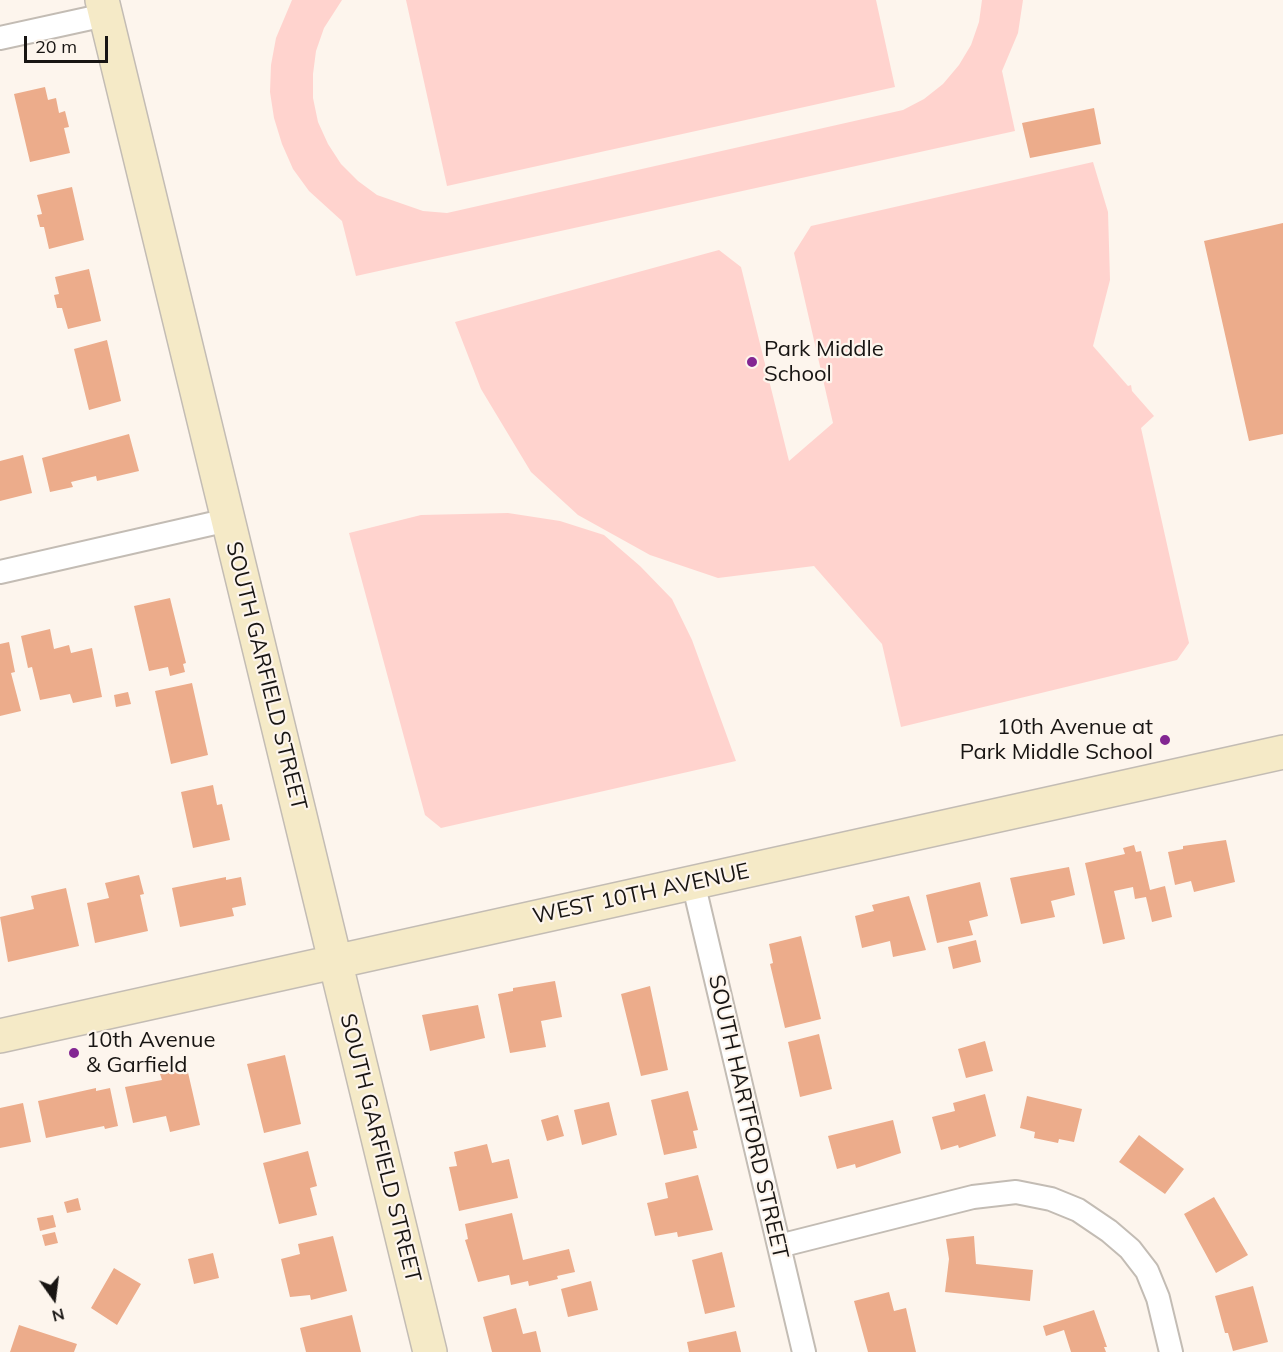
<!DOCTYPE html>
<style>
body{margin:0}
#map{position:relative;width:1283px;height:1352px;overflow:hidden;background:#fdf5ed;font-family:Mulish,sans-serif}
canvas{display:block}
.north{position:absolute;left:24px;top:1268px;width:60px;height:60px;-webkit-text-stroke:4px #fdf5ed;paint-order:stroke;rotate:166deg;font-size:16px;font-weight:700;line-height:24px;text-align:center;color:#181513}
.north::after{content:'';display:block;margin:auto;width:21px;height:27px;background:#181513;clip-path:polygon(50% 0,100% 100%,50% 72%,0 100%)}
.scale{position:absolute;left:24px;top:36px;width:84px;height:27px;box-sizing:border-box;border:3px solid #181513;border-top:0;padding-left:8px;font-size:18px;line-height:21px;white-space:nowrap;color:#181513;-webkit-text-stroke:4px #fdf5ed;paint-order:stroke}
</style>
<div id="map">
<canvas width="1283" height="1352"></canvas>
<div class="north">N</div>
<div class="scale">20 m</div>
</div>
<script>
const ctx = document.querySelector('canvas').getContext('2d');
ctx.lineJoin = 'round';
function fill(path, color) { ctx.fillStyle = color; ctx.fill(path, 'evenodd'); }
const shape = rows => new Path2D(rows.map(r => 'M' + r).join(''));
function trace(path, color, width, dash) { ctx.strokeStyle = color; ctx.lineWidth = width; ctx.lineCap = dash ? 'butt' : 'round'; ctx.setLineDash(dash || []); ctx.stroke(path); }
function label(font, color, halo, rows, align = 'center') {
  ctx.font = font + ' Mulish,sans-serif'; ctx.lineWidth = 4.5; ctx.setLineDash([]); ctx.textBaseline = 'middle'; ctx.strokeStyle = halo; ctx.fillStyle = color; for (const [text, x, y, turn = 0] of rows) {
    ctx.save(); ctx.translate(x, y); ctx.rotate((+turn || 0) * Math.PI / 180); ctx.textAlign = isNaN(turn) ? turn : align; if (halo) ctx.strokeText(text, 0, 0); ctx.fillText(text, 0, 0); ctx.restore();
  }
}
const green = shape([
 [292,0,342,0,324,28,316,51,313,74,313,98,318,122,328,144,341,164,358,181,377,195,423,211,447,213,903,110,924,99,943,84,959,65,971,45,979,22,982,0,1023,0,1018,33,1002,71,1015,131,356,276,342,221,309,191,293,169,282,144,274,118,270,92,271,65,276,38],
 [406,0,876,0,895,87,447,186],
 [1093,162,1108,212,1110,280,1093,346,1128,386,1131,385,1132,391,1154,416,1141,428,1189,643,1177,660,901,727,882,644,814,566,718,578,650,555,578,515,531,472,481,389,455,322,719,250,741,267,789,461,833,423,794,253,811,226],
 [508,513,560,521,604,535,640,566,672,599,692,640,736,761,441,828,425,815,349,533,421,515]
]);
const building = shape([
 [45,87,48,100,56,98,59,113,65,111,69,127,64,128,70,153,30,162,14,94],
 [1094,108,1101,144,1030,158,1022,123],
 [72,187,84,240,49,249,44,227,40,227,37,215,42,214,37,195],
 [1283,223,1283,434,1249,441,1204,241],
 [89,269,101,321,68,329,62,308,57,308,54,295,59,294,55,277],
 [107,340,121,401,89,410,74,349],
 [129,434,139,471,97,481,96,476,71,482,73,487,50,492,42,458],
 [23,455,32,493,0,501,0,461],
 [170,598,186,663,183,664,185,672,170,676,168,667,149,671,134,606],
 [50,629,54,649,69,645,71,653,92,648,102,697,73,703,70,694,40,700,32,667,28,668,21,636],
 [9,642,15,672,11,673,21,711,0,716,0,644],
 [192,683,208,755,171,764,155,691],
 [128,692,131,704,116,707,114,695],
 [213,785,217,805,222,804,230,840,193,848,181,792],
 [1226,840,1235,882,1194,892,1191,881,1175,885,1168,852,1183,849,1183,846],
 [1134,845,1136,852,1141,851,1150,890,1165,886,1172,917,1152,922,1146,897,1135,899,1133,887,1114,891,1125,939,1103,944,1085,863,1125,854,1123,848],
 [1069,867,1075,895,1051,901,1055,917,1021,924,1010,878],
 [139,875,144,894,140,895,148,931,95,943,87,903,109,898,105,883],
 [226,877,226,880,241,877,246,905,232,908,234,916,180,927,172,888],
 [980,882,988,916,969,921,973,935,937,943,926,895],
 [66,888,79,946,8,962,0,917,34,909,31,896],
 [909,896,926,950,893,957,890,941,862,948,855,916,874,911,872,905],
 [801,936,821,1019,785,1028,770,964,773,963,769,944],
 [976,940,981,962,953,969,948,947],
 [555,981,562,1017,541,1021,546,1047,510,1053,498,994,513,991,513,988],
 [650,986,668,1070,641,1076,621,994],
 [478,1005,485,1038,430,1051,422,1015],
 [819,1034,832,1089,800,1097,788,1042],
 [985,1041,993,1071,966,1078,958,1049],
 [285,1055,301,1124,264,1133,247,1064],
 [187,1068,200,1125,170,1132,166,1116,133,1123,125,1087,162,1080,160,1074],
 [96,1088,96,1091,110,1088,118,1126,105,1129,104,1126,46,1138,38,1101],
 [688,1091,698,1130,693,1131,697,1148,664,1155,651,1100],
 [985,1094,996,1136,959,1148,958,1145,941,1150,932,1117,955,1111,953,1103],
 [1027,1096,1082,1109,1074,1142,1059,1139,1058,1143,1034,1138,1035,1132,1020,1128],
 [609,1102,617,1135,582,1145,574,1110],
 [23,1103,31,1142,0,1148,0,1108],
 [558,1115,564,1136,547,1141,541,1120],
 [893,1120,901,1153,856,1168,855,1164,837,1169,828,1136],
 [1139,1135,1184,1169,1165,1194,1119,1162],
 [487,1144,492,1163,509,1159,518,1198,459,1211,449,1167,457,1166,454,1152],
 [308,1151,317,1186,310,1188,317,1215,279,1224,263,1163],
 [698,1175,713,1230,678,1237,677,1232,655,1236,647,1203,668,1198,665,1183],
 [1214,1197,1248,1255,1216,1273,1184,1214],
 [78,1198,81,1210,67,1213,64,1202],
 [512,1213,523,1260,569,1249,575,1272,557,1276,558,1279,529,1286,528,1281,511,1285,509,1275,478,1282,465,1240,468,1239,465,1224],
 [53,1215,56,1227,40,1231,37,1218],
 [55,1232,58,1243,45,1246,42,1235],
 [333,1236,347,1291,311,1300,310,1295,290,1297,281,1259,300,1254,298,1244],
 [974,1236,976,1264,1033,1270,1030,1301,945,1292,949,1259,946,1239],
 [722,1252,735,1307,705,1314,692,1260],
 [213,1253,219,1278,194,1284,188,1259],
 [114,1268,141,1284,117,1325,91,1308],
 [591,1281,598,1310,568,1317,561,1289],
 [1253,1286,1268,1342,1233,1351,1228,1333,1225,1333,1215,1296],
 [889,1292,894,1311,906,1308,916,1352,868,1352,854,1301],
 [516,1308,523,1334,536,1331,541,1352,492,1352,483,1317],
 [1094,1310,1107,1347,1104,1347,1106,1352,1071,1352,1064,1330,1046,1336,1043,1326],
 [352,1315,361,1352,306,1352,300,1328],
 [19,1325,77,1344,74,1352,10,1352],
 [736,1331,741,1352,689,1352,687,1342]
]);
const street = shape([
 [0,38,105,15],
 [0,572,228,520],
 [693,882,804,1352],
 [779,1246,973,1197,1016,1192,1051,1199,1078,1210,1109,1231,1130,1249,1147,1271,1158,1298,1171,1352]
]);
const secondary = shape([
 [102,0,430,1352],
 [0,1036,1283,752]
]);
const markers = [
 [752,362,6,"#832692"],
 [1165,740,6,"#832692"],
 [74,1053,6,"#832692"]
];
const poiNames = [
 ["Park Middle",764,349],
 ["School",764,374],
 ["10th Avenue at",1153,727,"right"],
 ["Park Middle School",1153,752,"right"],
 ["10th Avenue",86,1040],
 ["& Garfield",86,1065]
];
const streetNames = [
 ["SOUTH GARFIELD STREET",266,676,76],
 ["WEST 10TH AVENUE",641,894,-12],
 ["SOUTH HARTFORD STREET",748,1117,77],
 ["SOUTH GARFIELD STREET",380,1148,76]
];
fill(green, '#ffd3ce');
fill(building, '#ecac8b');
trace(street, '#c3bcb4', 26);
trace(secondary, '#c3bcb4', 36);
trace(street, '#fff', 22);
trace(secondary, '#f5eac7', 33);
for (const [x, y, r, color] of markers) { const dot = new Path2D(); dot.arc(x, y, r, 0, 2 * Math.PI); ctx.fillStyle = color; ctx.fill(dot); trace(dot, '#fdf5ed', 2); }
label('22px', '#181513', '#fdf5ed', poiNames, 'left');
label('22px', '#181513', '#fdf5ed', streetNames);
</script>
